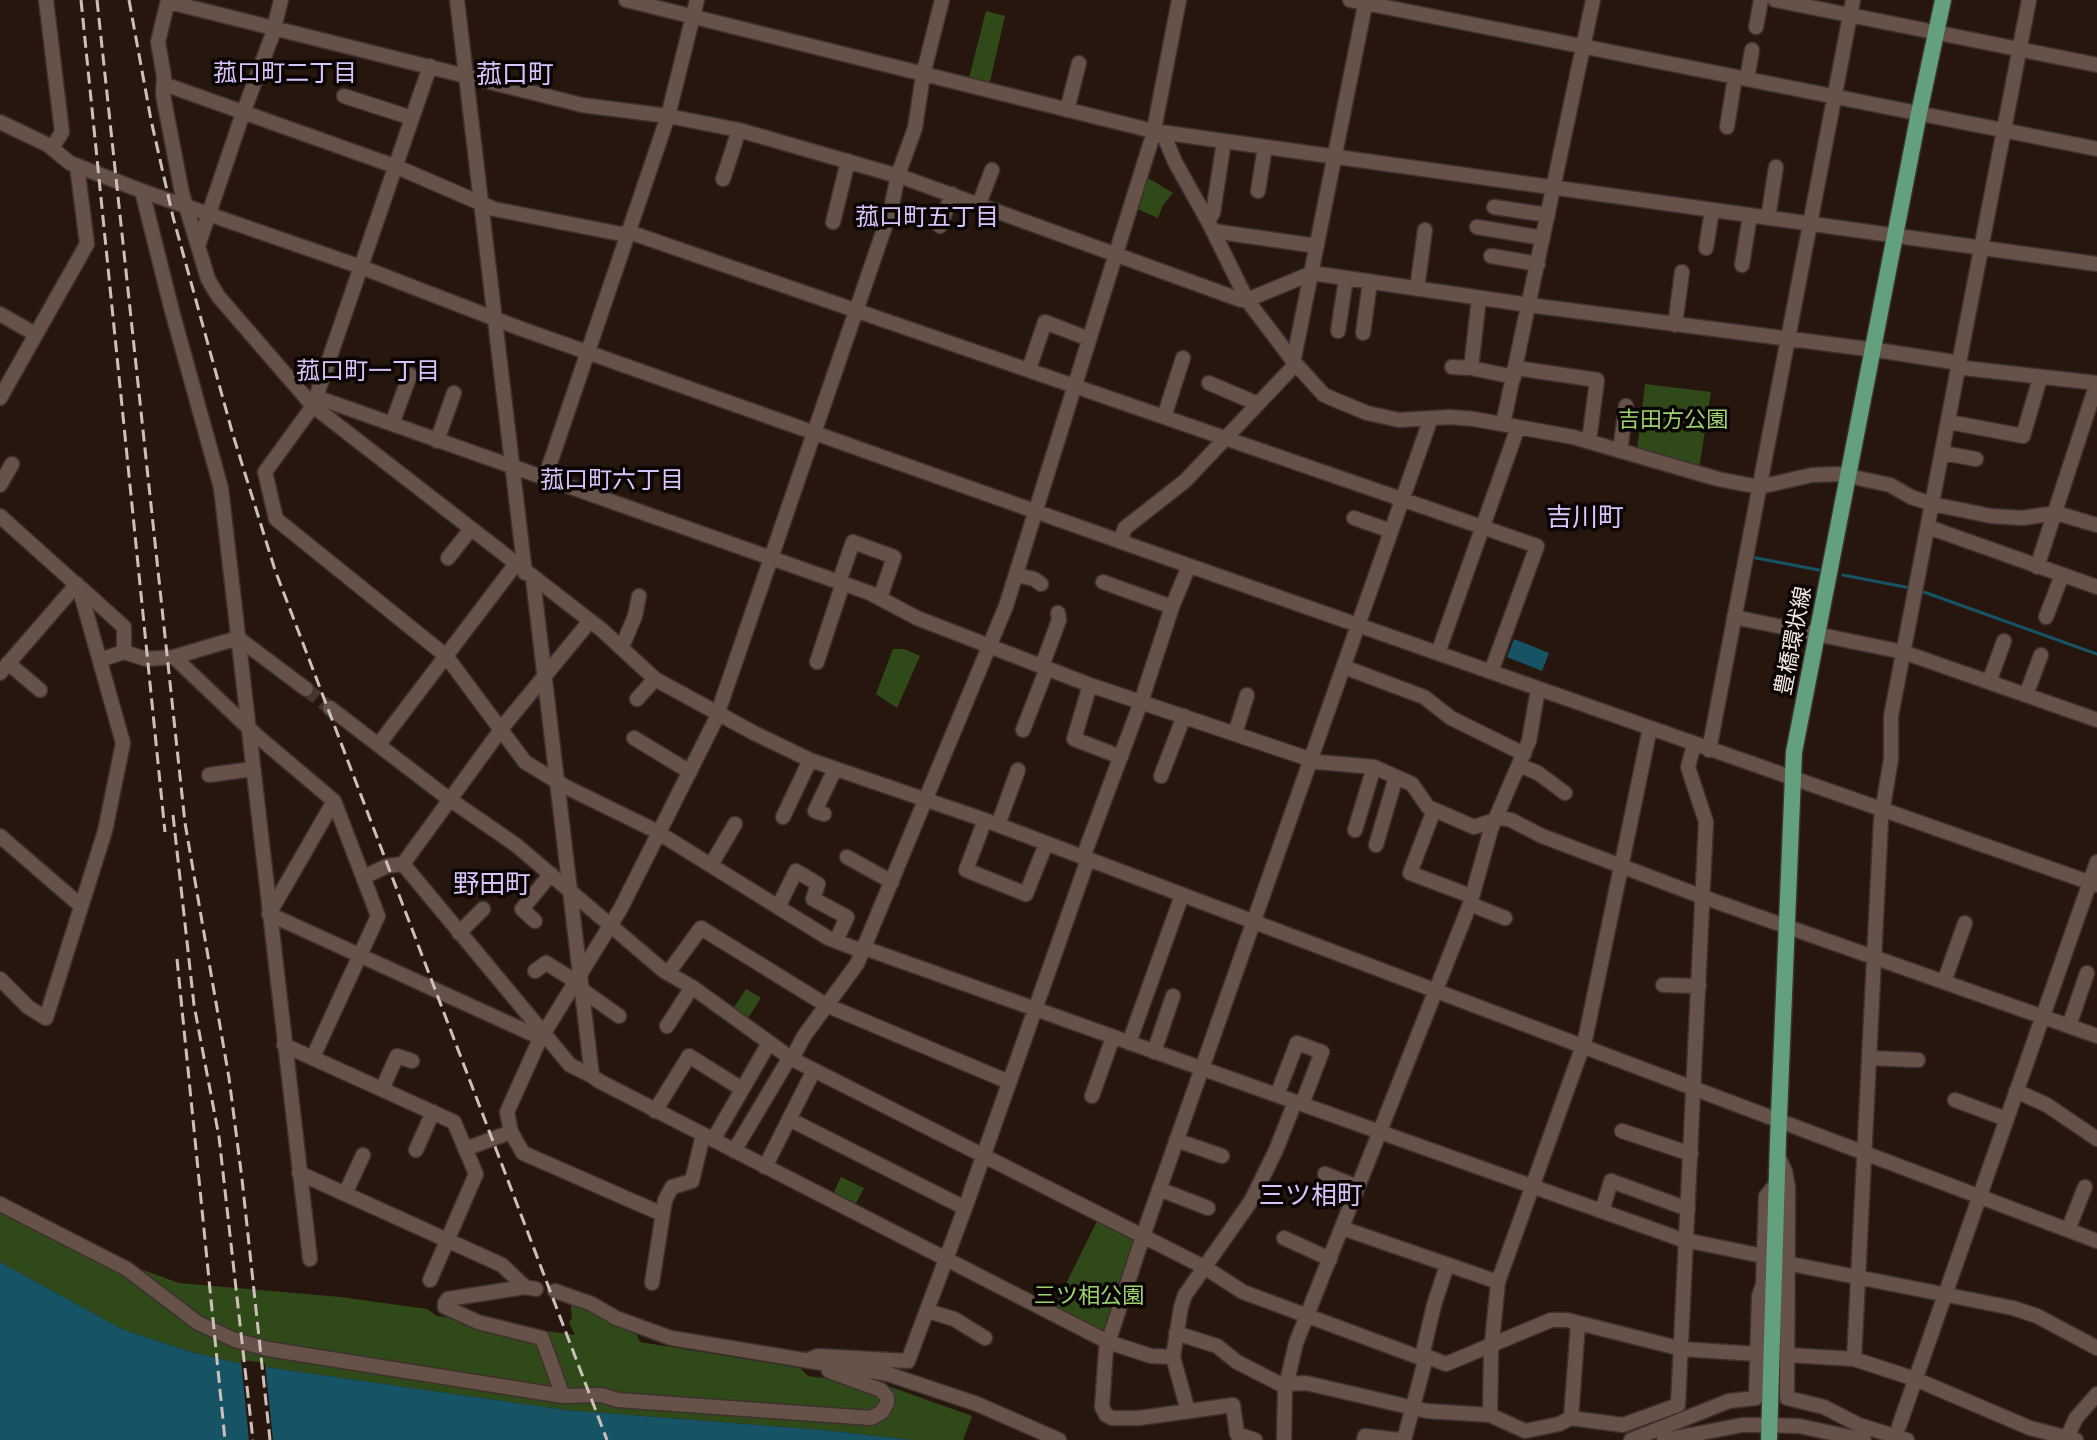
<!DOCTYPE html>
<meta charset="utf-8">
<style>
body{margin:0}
canvas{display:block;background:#27160d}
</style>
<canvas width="2097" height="1440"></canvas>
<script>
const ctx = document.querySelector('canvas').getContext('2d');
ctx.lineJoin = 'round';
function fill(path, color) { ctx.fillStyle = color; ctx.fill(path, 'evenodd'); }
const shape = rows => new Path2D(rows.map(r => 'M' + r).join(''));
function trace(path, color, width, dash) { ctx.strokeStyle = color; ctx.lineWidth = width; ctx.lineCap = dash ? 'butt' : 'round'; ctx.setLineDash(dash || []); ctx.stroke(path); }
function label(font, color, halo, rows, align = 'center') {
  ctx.font = font + ' Rubik,"Noto Sans JP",sans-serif'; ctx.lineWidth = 7; ctx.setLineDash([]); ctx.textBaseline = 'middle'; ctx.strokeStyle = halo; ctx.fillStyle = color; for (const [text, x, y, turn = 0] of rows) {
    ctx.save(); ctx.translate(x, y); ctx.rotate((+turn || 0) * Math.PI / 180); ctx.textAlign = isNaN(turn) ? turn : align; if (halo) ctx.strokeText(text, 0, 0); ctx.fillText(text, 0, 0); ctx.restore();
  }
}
const green = shape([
 [986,11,1005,16,989,86,968,82],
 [1143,175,1173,193,1163,205,1158,218,1133,207],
 [1645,384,1711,392,1699,469,1637,450],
 [893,649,904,649,920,656,897,708,876,694],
 [746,989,761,998,748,1018,733,1009],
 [841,1177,864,1188,854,1207,832,1196],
 [0,1201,140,1269,179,1283,340,1297,427,1309,437,1316,575,1335,569,1322,572,1319,570,1298,634,1329,640,1342,800,1368,808,1376,891,1387,972,1416,963,1440,913,1440,823,1430,566,1410,238,1363,192,1352,124,1330,0,1262],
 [1098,1219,1139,1239,1105,1333,1053,1310]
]);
const water = shape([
 [1514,639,1549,653,1542,671,1507,657],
 [0,1262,124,1330,192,1352,238,1363,566,1410,823,1430,913,1440,0,1440]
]);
const pier = shape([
 [241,1360,265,1363,273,1440,249,1440]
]);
const stream = shape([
 [1751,557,1819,570],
 [1843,575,1910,588],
 [1921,591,2097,654]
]);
const minorTunnel = shape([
 [306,689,330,708]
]);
const minor = shape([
 [46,0,62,132,52,148],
 [168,0,158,42,164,77,163,95,182,193,208,279,218,296,313,406,602,630,655,679,754,733,810,760,985,820,2097,1241],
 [457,0,525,573],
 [626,0,1153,131,2097,264],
 [1350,0,2097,149],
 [1775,0,2097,65],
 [169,2,582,105,668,116,739,130,905,178,1241,300,1247,300,1312,273,1529,305,1883,351,1960,363,1964,368,2097,383],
 [1756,27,1761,0],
 [430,66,313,406,265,472,276,519,446,656,525,762,566,787,654,830,828,938,854,948,870,950,1680,1239,1763,1256],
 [1747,79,1752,50],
 [164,84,397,167,494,209,621,234,629,232,1537,546,1491,672],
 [344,96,412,118],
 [1067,110,1079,63],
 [0,122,48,145,70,163,142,191,361,267,519,328,1136,547,2097,885],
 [1727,127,1735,77],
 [1154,131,1165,138,1175,162,1208,221,1247,300,1294,362,1324,395,1338,401,1367,413,1399,420,1450,417,1474,419,1573,437,1718,479,1759,487,1812,475,1839,474,1890,485,1911,497,1932,504,1991,516,2022,518,2056,513,2097,525],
 [723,179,739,130],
 [142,191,172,311,221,488,310,1259],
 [1258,191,1265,147],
 [979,204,992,170],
 [1494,207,1548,215],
 [1768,218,1776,167],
 [1208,221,1213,213,1224,141],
 [833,222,848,161],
 [940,226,952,194],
 [1477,227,1543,238],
 [1213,231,1317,246],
 [198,246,243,113,272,36,281,0],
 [1706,248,1712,210],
 [1491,256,1538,264],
 [1742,265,1750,215],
 [1417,289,1425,230],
 [1479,298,1471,368,1514,377],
 [0,314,35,334],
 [1675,325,1682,272],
 [1338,331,1346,278],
 [1363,333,1370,282],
 [1452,367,1471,368],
 [1516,368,1597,380,1589,441],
 [1029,369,1045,322,1089,339],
 [1209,383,1258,404],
 [316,397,870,593,917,618,1090,685,1318,762,1374,767,1412,784,1428,807,1474,827,1501,818,1511,820,1542,836,1703,897,2097,1036],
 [0,398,87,244,77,166],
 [1164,417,1183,358],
 [1949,422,2023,436,2040,378],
 [392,424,410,375],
 [1503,424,1593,0],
 [437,441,454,393],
 [1620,451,1626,406],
 [1943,453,1976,459],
 [545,478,668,116,697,0],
 [0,485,12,464],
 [0,516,79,587,123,743,105,831,46,1018,28,1007,0,979],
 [1354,518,1391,531],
 [1928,527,2097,587],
 [1120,541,1125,528,1185,481,1292,368,1366,0],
 [448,558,470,530],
 [2037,567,2097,383],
 [1016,575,1034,579,1041,584],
 [533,579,592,1076,599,1081,1108,1342,1151,1356,1173,1357,1181,1307,1185,1295,1251,1201,1276,1150,1295,1102],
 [839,582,853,542,894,557,880,598],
 [1103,582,1172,607],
 [81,588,124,627,124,652],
 [1734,617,1903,652,2097,720],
 [2046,617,2062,575],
 [590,621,505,724,403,864,570,1065,592,1076],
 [622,647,635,616,639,596],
 [1438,653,1518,427],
 [174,657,256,735,334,801,378,916,313,1057],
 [100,660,124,652,146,659,174,657,238,638,306,689],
 [817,662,843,583],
 [8,663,40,690],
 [1042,666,1059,620,1058,613],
 [1344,667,1424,697,1451,718,1524,754],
 [0,673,77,584],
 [1989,682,2004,641],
 [1090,685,1074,739,1121,757],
 [2026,695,2041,655],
 [637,699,655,679],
 [330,708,445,796,516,845,664,971,692,987,792,1059,1204,1267,1243,1292,1421,1358,1428,1357,1446,1364,1551,1320,1567,1320,1682,1349,1757,1354],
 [1023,730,1047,668],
 [1235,734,1247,695],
 [634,738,690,772],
 [379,744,515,565],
 [1709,750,1853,0],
 [1519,765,1538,773,1565,793],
 [209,775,252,769],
 [1161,776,1184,716],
 [334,801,269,914,541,1038],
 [1434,810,1410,873,1471,896],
 [824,814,815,811,835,769],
 [783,817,810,760],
 [985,820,966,870,1026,894,1046,844],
 [998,825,1018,770],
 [1355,830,1374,767],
 [0,836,81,906],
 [1376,845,1396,777],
 [847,857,892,882],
 [711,865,735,824],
 [364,877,387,866,403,864],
 [1470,904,1505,918],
 [778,907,796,871,818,884,813,899,847,917,836,941],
 [535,921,522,909,551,874],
 [459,933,483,909],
 [535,971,546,963,577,982],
 [668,973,701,928,826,1005,1009,1082],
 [1944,982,1965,923],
 [1663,985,1699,986],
 [582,990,619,1016],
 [667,1026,692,987],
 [2069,1026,2087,973],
 [1129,1043,1182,895],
 [284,1045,454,1122,476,1174,430,1280],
 [1154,1052,1173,996],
 [1869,1058,1918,1060],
 [792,1059,804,1036,857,964,1006,606,1153,135,1179,0],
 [382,1089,397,1056,412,1061],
 [2016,1091,2047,1105,2097,1139],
 [1277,1095,1297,1043,1322,1052,1302,1104],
 [1092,1096,1113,1037],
 [1955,1100,2006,1119],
 [655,1111,689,1056,742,1089],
 [789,1119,965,1208],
 [1622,1131,1691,1154],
 [713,1140,769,1043],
 [1176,1140,1222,1156],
 [465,1149,511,1132],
 [416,1150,433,1112],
 [734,1151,790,1057],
 [1778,1156,1785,1171,1788,1187,1787,1398,1824,1407,1859,1425,1907,1440],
 [765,1167,814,1070],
 [299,1173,502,1265,525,1287],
 [1325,1174,1358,1187],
 [1159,1189,1208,1208],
 [345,1194,363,1155],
 [0,1204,127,1269,198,1323,235,1340,268,1349,563,1396,542,1338,478,1322,445,1307,445,1303,448,1299,525,1287,536,1289],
 [1602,1211,1611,1181,1688,1209],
 [662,1214,523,1153,511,1132,507,1112,539,1041,621,908,715,721,891,209,898,175,915,128,923,75,942,0],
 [1342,1228,1498,1282],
 [2068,1230,2085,1187],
 [1284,1238,1330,1259],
 [1786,1263,2013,1308,2037,1316,2097,1348],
 [652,1283,665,1200,672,1187,692,1181,703,1135],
 [555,1291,592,1304,616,1318,671,1338,888,1374,977,1404,1059,1440],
 [928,1311,954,1319,985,1338],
 [1176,1333,1217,1346,1237,1362,1280,1384,1306,1383,1427,1411,1490,1415,1525,1431,1559,1424,1571,1418,1623,1425,1678,1405,1706,822,1688,767,1694,745],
 [1788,1355,1854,1359,1915,1379,2030,1428,2076,1440],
 [1173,1357,1188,1411],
 [1854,1359,1881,819,1891,759,1891,716,2029,0],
 [808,1360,818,1356,908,1361,965,1208,1086,865,1085,852,1141,702,1172,607,1189,566],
 [563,1396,601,1395,618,1400,871,1418,882,1412,887,1403,887,1397,881,1390,829,1371],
 [1490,1415,1491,1352,1498,1282,1585,1040,1650,728],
 [1571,1418,1578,1324],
 [1899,1426,2097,862],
 [1255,1440,1237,1434,1233,1405,1139,1418,1112,1418,1106,1415,1102,1407,1106,1349,1145,1230,1431,418],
 [1284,1440,1285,1390,1296,1343,1470,904,1491,829,1529,741,1538,689],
 [1364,1440,1365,1436,1399,1440],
 [1404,1440,1424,1365,1423,1352,1434,1305,1447,1265],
 [1631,1440,1729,1401,1756,1398,1759,1296,1763,1285,1766,1196,1778,1182],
 [1664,1440,1742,1425,1761,1425,1799,1426,1864,1440],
 [2066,1440,2076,1418,2097,1394]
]);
const major = shape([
 [1769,1440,1778,1140,1794,752,1919,113,1943,0]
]);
const rail = shape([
 [81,0,165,832],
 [97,0,185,823,229,1078,242,1179,270,1440],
 [129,0,151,120,173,217,233,435,275,570,607,1440],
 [173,815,194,1005,219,1137,253,1440],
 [177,959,225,1440]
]);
const parkNames = [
 ["吉田方公園",1673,421],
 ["三ツ相公園",1089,1297]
];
const streetNames = [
 ["豊橋環状線",1794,641,-79]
];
const neighbourhoodNames = [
 ["菰口町二丁目",285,74],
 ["菰口町五丁目",927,218],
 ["菰口町一丁目",368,372],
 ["菰口町六丁目",612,481]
];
const quarterNames = [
 ["菰口町",515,75],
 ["吉川町",1585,518],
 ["野田町",492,885],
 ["三ツ相町",1311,1196]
];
fill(green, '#304918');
fill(water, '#165365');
fill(pier, '#27160d');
trace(stream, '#165365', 3);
trace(minorTunnel, '#46362d', 14, [14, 7]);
trace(minor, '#3d312d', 17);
trace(major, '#3d312d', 19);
trace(minor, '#665248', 14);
trace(major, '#62a07e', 16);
trace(rail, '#cdc0ba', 3, [12, 6]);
label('22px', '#9cd36f', '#0a0503', parkNames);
label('22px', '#f5e9e3', '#0a0503', streetNames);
label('24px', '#d7c4fd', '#0a0503', neighbourhoodNames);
label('26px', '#d7c4fd', '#0a0503', quarterNames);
</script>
